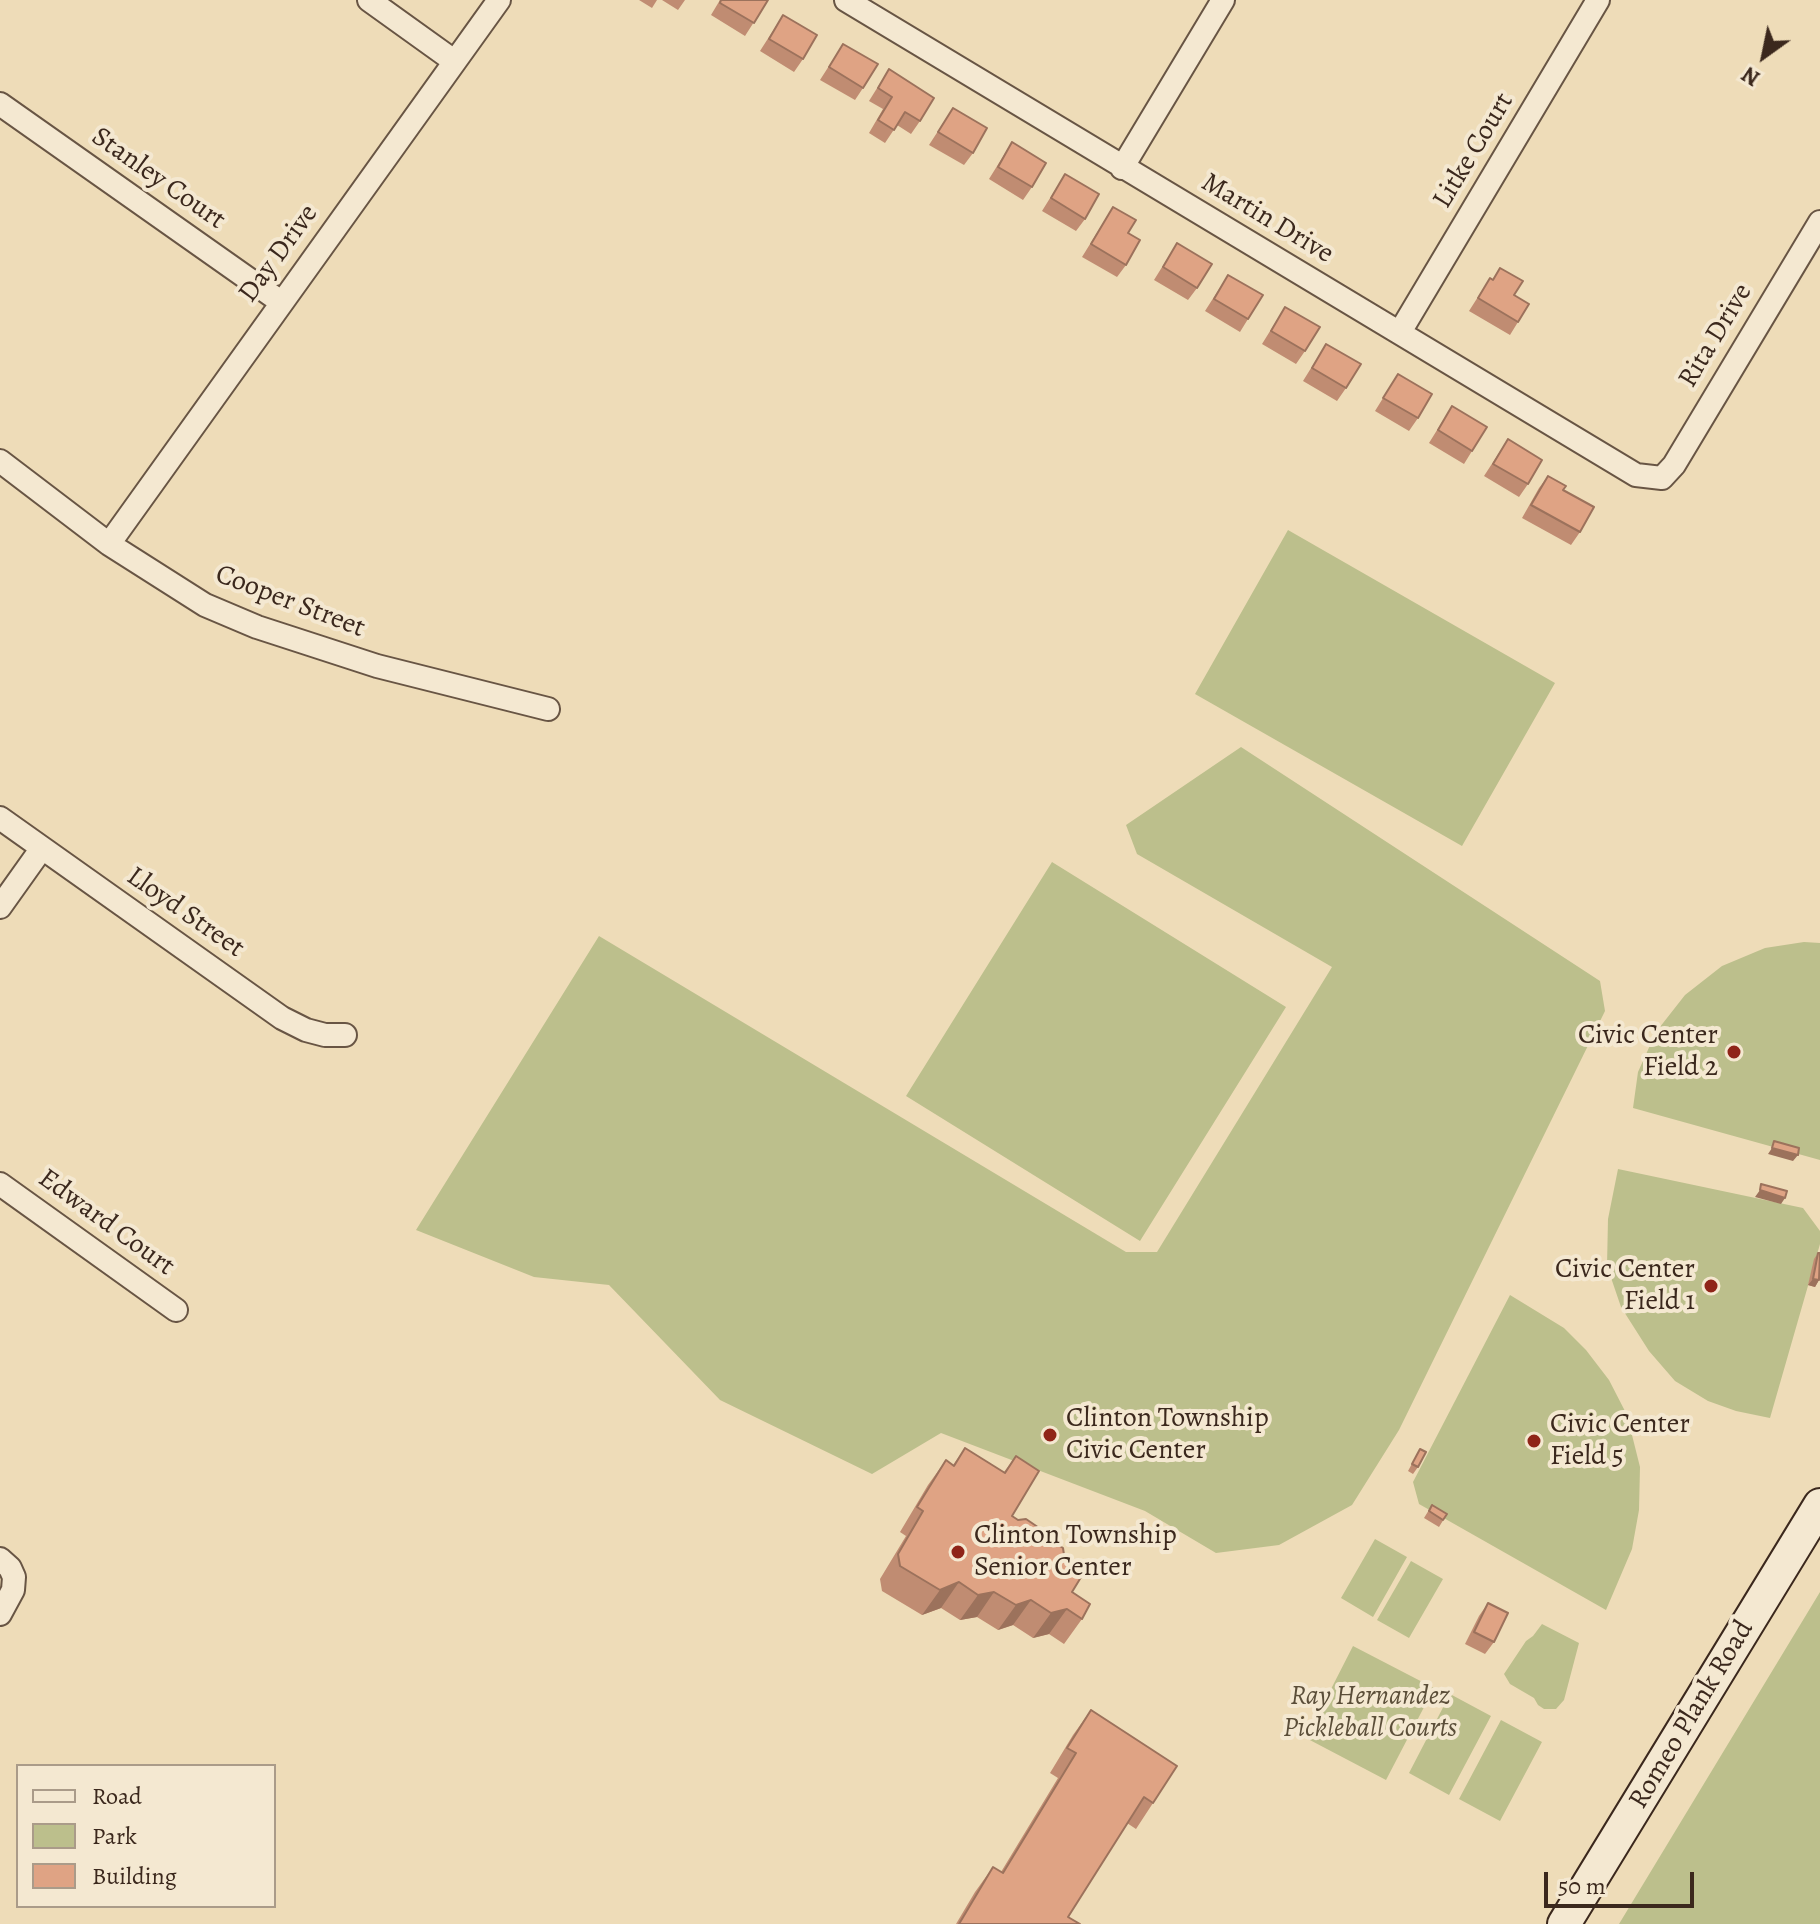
<!DOCTYPE html>
<style>
body{margin:0}
#map{position:relative;width:1820px;height:1924px;overflow:hidden;background:#eedcb8;font-family:Alegreya,serif}
canvas{display:block}
.legend{position:absolute;left:16px;top:1764px;width:260px;height:144px;box-sizing:border-box;background:#f4e8d1;border:2px solid #aa9b89;margin:0;padding:10px 14px;list-style:none;font-size:24px;color:#3b281d}
.legend li{display:flex;align-items:center;gap:16px;height:40px}
.legend b{width:40px;border:2px solid #aa9b89}
.north{position:absolute;left:1724px;top:16px;width:80px;height:80px;-webkit-text-stroke:6px #f4e8d1;paint-order:stroke;rotate:213deg;font-size:22px;font-weight:700;line-height:32px;text-align:center;color:#3b281d}
.north::after{content:'';display:block;margin:auto;width:28px;height:36px;background:#3b281d;clip-path:polygon(50% 0,100% 100%,50% 72%,0 100%)}
.scale{position:absolute;left:1544px;top:1872px;width:150px;height:36px;box-sizing:border-box;border:4px solid #3b281d;border-top:0;padding-left:10px;font-size:24px;line-height:28px;white-space:nowrap;color:#3b281d;-webkit-text-stroke:6px #f4e8d1;paint-order:stroke}
</style>
<div id="map">
<canvas width="1820" height="1924"></canvas>
<ul class="legend">
<li><b style="height:10px;background:#f4e8d1"></b>Road</li>
<li><b style="height:22px;background:#bcbf8c"></b>Park</li>
<li><b style="height:22px;background:#dfa384"></b>Building</li>
</ul>
<div class="north">N</div>
<div class="scale">50 m</div>
</div>
<script>
const ctx = document.querySelector('canvas').getContext('2d');
ctx.lineJoin = 'round';
function fill(path, color) { ctx.fillStyle = color; ctx.fill(path, 'evenodd'); }
const shape = rows => new Path2D(rows.map(r => 'M' + r).join(''));
function trace(path, color, width, dash) { ctx.strokeStyle = color; ctx.lineWidth = width; ctx.lineCap = dash ? 'butt' : 'round'; ctx.setLineDash(dash || []); ctx.stroke(path); }
function label(font, color, halo, rows, align = 'center') {
  ctx.font = font + ' Alegreya,serif'; ctx.lineWidth = 8; ctx.setLineDash([]); ctx.textBaseline = 'middle'; ctx.strokeStyle = halo; ctx.fillStyle = color; for (const [text, x, y, turn = 0] of rows) {
    ctx.save(); ctx.translate(x, y); ctx.rotate((+turn || 0) * Math.PI / 180); ctx.textAlign = isNaN(turn) ? turn : align; if (halo) ctx.strokeText(text, 0, 0); ctx.fillText(text, 0, 0); ctx.restore();
  }
}
const green = shape([
 [1288,530,1555,683,1462,846,1195,694],
 [1241,747,1600,981,1605,1011,1399,1430,1352,1505,1279,1545,1216,1553,1145,1511,941,1433,872,1474,720,1400,609,1285,534,1277,416,1230,599,936,1126,1252,1157,1252,1332,967,1137,854,1126,825],
 [1052,862,1286,1007,1140,1241,906,1096],
 [1804,942,1820,943,1820,1160,1633,1108,1638,1072,1656,1032,1685,995,1722,966,1765,948],
 [1618,1169,1803,1208,1820,1231,1820,1244,1770,1418,1736,1411,1708,1401,1675,1381,1649,1351,1621,1307,1607,1266,1608,1219],
 [1510,1295,1564,1328,1586,1350,1609,1380,1627,1415,1640,1467,1639,1510,1632,1549,1606,1610,1419,1504,1413,1482],
 [1375,1539,1407,1557,1373,1617,1341,1598],
 [1411,1561,1443,1579,1409,1638,1377,1620],
 [1820,1592,1820,1924,1619,1924],
 [1542,1624,1579,1643,1564,1700,1556,1709,1544,1709,1538,1705,1534,1698,1510,1684,1504,1674,1526,1641,1533,1636],
 [1353,1646,1434,1688,1386,1780,1306,1738],
 [1450,1694,1491,1716,1449,1795,1409,1773],
 [1501,1720,1542,1742,1500,1821,1459,1799]
]);
const street = shape([
 [369,0,454,61],
 [846,0,1636,475,1662,478,1674,465,1820,222],
 [0,104,281,302],
 [1122,168,1223,0],
 [1400,332,1598,0],
 [0,461,109,544,205,605,257,627,377,666,548,709],
 [109,544,499,0],
 [0,818,282,1018,306,1030,325,1035,345,1035],
 [0,907,42,848],
 [0,1184,176,1310],
 [0,1559,10,1568,14,1577,13,1590,0,1614]
]);
const secondary = shape([
 [1564,1924,1820,1505]
]);
const wall = shape([
 [639,0,657,0,652,8],
 [662,0,685,0,678,10],
 [720,0,768,0,745,36,711,15],
 [783,15,803,59,794,72,760,51],
 [843,44,863,88,855,100,820,80],
 [889,69,920,121,911,134,897,125,885,143,869,133,883,109,869,101],
 [953,108,973,153,964,165,929,145],
 [1012,142,1032,187,1023,200,989,179],
 [1065,174,1085,219,1076,231,1042,211],
 [1113,207,1126,265,1117,277,1082,257],
 [1177,243,1197,288,1188,300,1154,280],
 [1500,268,1514,295,1518,322,1510,335,1469,311,1490,278,1492,280],
 [1228,275,1248,319,1240,332,1205,311],
 [1285,307,1305,351,1296,364,1262,344],
 [1326,344,1346,388,1337,401,1303,381],
 [1398,374,1418,418,1409,431,1375,411],
 [1452,406,1472,451,1464,464,1429,443],
 [1508,439,1528,484,1519,497,1484,476],
 [1548,476,1563,490,1580,532,1571,545,1522,518,1539,488],
 [1818,1253,1819,1280,1815,1287,1808,1285,1814,1259],
 [965,1448,1004,1472,1016,1456,1012,1516,1050,1540,1064,1555,1072,1592,1082,1619,1064,1644,1049,1634,1033,1638,1013,1625,998,1630,977,1617,960,1620,941,1608,922,1615,882,1591,880,1579,906,1536,900,1532,928,1485,946,1460,953,1465],
 [1420,1449,1418,1467,1413,1474,1408,1471],
 [1432,1505,1447,1514,1439,1527,1424,1518],
 [1488,1603,1494,1642,1485,1654,1465,1644,1479,1616],
 [1091,1710,1153,1803,1136,1829,1127,1823,1068,1917,1080,1924,956,1924,975,1892,993,1867,1001,1872,1058,1778,1050,1773,1073,1735]
]);
const shadedWall = shape([
 [1772,1148,1798,1155,1793,1161,1768,1154],
 [1760,1190,1785,1198,1781,1204,1755,1197],
 [1813,1279,1819,1280,1815,1287,1808,1285],
 [959,1582,941,1608,922,1615,940,1590],
 [994,1592,977,1617,960,1620,978,1595],
 [1031,1600,1013,1625,998,1630,1016,1605],
 [1067,1609,1049,1634,1033,1638,1051,1613]
]);
const building = shape([
 [721,0,768,0,754,23,720,3,721,0],
 [783,15,817,35,803,59,769,39,783,15],
 [843,44,878,64,863,88,829,67,843,44],
 [889,69,934,98,920,121,905,112,894,130,878,120,892,97,878,88,889,69],
 [953,108,987,128,973,153,938,132,953,108],
 [1012,142,1046,163,1032,187,998,167,1012,142],
 [1065,174,1099,194,1085,219,1051,198,1065,174],
 [1113,207,1136,220,1128,233,1140,240,1126,265,1091,244,1113,207],
 [1177,243,1212,264,1197,288,1163,267,1177,243],
 [1500,268,1523,281,1514,295,1529,304,1518,322,1478,298,1490,278,1493,280,1500,268],
 [1228,275,1263,295,1248,319,1214,299,1228,275],
 [1285,307,1320,327,1305,351,1271,331,1285,307],
 [1326,344,1361,364,1346,388,1312,368,1326,344],
 [1398,374,1432,394,1418,418,1383,398,1398,374],
 [1452,406,1487,427,1472,451,1438,430,1452,406],
 [1508,439,1542,460,1528,484,1493,464,1508,439],
 [1548,476,1566,486,1563,490,1594,507,1580,532,1531,505,1548,476],
 [1774,1141,1799,1148,1798,1155,1772,1148,1774,1141],
 [1761,1184,1787,1191,1785,1198,1760,1190,1761,1184],
 [1818,1253,1820,1253,1819,1280,1813,1279,1818,1253],
 [965,1448,1005,1473,1016,1456,1039,1471,1012,1516,1018,1520,1026,1519,1048,1534,1050,1540,1063,1548,1064,1555,1086,1569,1072,1592,1090,1604,1082,1619,1067,1609,1051,1613,1031,1600,1016,1605,994,1592,978,1595,959,1582,940,1590,900,1566,898,1554,923,1511,917,1507,946,1460,954,1466,965,1448],
 [1420,1449,1426,1452,1418,1467,1412,1464,1420,1449],
 [1432,1505,1447,1514,1443,1520,1429,1511,1432,1505],
 [1488,1603,1508,1613,1494,1642,1474,1632,1488,1603],
 [1091,1710,1177,1766,1153,1803,1144,1797,1068,1917,1080,1924,959,1924,993,1867,1003,1873,1076,1753,1067,1748,1091,1710]
]);
const markers = [
 [1734,1052,8,"#8f2418"],
 [1711,1286,8,"#8f2418"],
 [1050,1435,8,"#8f2418"],
 [1534,1441,8,"#8f2418"],
 [958,1552,8,"#8f2418"]
];
const streetNames = [
 ["Litke Court",1474,151,-59],
 ["Stanley Court",158,179,35],
 ["Martin Drive",1267,219,31],
 ["Day Drive",279,254,-54],
 ["Rita Drive",1716,336,-59],
 ["Cooper Street",290,602,21],
 ["Lloyd Street",185,913,35],
 ["Edward Court",106,1223,36],
 ["Romeo Plank Road",1692,1715,-59]
];
const poiNames = [
 ["Civic Center",1718,1036,"right"],
 ["Field 2",1718,1068,"right"],
 ["Civic Center",1695,1270,"right"],
 ["Field 1",1695,1302,"right"],
 ["Clinton Township",1066,1419],
 ["Civic Center",1066,1451],
 ["Civic Center",1550,1425],
 ["Field 5",1550,1457],
 ["Clinton Township",974,1536],
 ["Senior Center",974,1568]
];
const parkNames = [
 ["Ray Hernandez",1370,1697],
 ["Pickleball Courts",1370,1729]
];
fill(green, '#bcbf8c');
trace(street, '#685544', 26);
trace(secondary, '#3b281d', 36);
trace(street, '#f4e8d1', 22);
trace(secondary, '#f4e8d1', 32);
fill(wall, '#c08c72');
fill(shadedWall, '#9c725c');
fill(building, '#dfa384');
trace(building, '#9c725c', 2);
for (const [x, y, r, color] of markers) { const dot = new Path2D(); dot.arc(x, y, r, 0, 2 * Math.PI); ctx.fillStyle = color; ctx.fill(dot); trace(dot, '#f4e8d1', 3); }
label('28px', '#3b281d', '#f4e8d1', streetNames);
label('28px', '#3b281d', '#f4e8d1', poiNames, 'left');
label('italic 28px', '#5b4e39', '#f4e8d1', parkNames);
</script>
